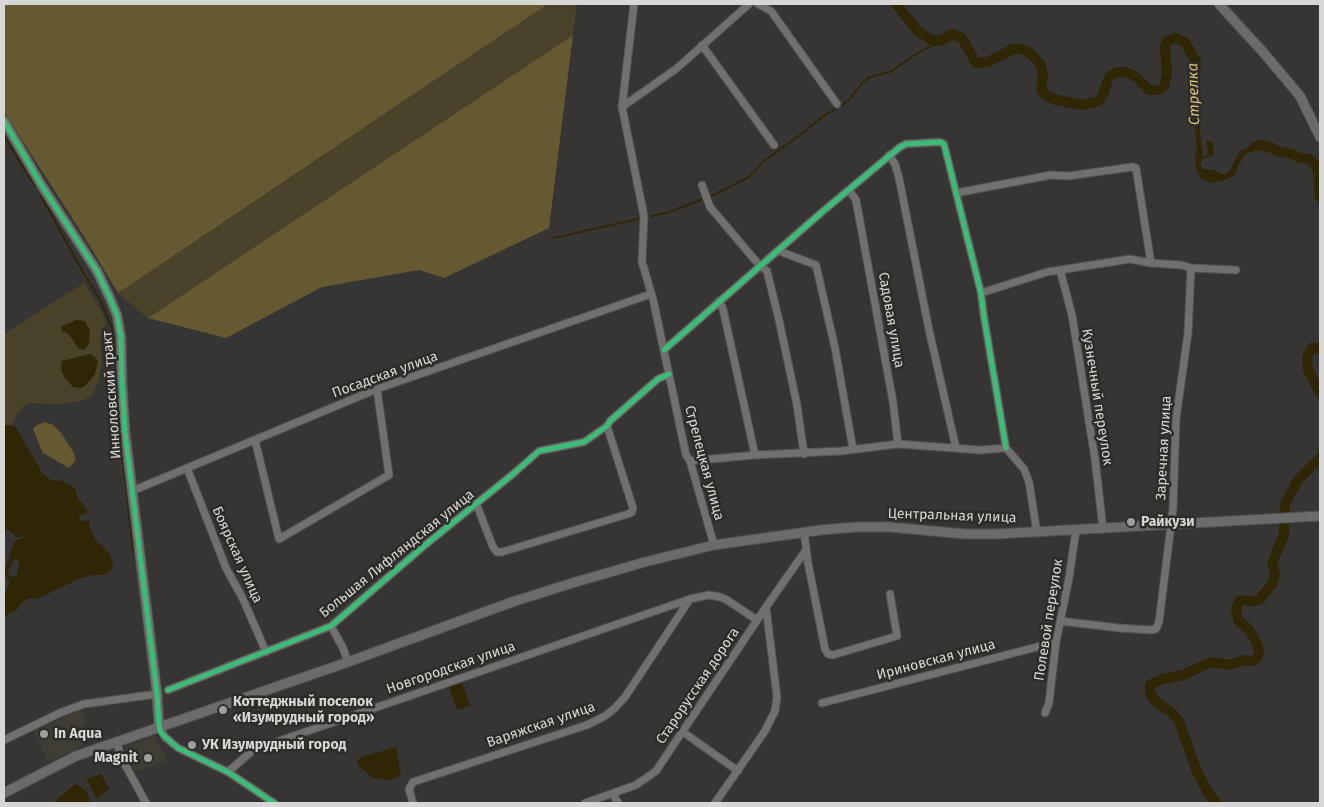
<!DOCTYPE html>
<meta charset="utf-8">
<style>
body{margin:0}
#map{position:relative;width:1324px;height:807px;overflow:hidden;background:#363533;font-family:"Fira Sans",sans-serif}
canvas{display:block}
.frame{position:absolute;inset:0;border:5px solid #d7d7d5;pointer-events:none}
</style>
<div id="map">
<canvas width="1324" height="807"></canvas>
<div class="frame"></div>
</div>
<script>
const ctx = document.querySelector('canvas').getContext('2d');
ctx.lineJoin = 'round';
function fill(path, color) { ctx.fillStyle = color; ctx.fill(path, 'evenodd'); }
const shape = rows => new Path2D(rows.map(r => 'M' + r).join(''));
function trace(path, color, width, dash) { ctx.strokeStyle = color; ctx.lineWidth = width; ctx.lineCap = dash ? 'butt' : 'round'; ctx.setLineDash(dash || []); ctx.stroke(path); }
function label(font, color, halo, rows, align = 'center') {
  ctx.font = font + ' "Fira Sans",sans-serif'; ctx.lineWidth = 5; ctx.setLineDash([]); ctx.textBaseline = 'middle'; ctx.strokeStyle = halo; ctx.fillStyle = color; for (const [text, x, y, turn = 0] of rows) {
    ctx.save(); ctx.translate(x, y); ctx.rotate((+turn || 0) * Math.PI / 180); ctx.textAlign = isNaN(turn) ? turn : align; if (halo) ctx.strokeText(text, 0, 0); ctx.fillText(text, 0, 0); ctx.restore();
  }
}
const built = shape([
 [79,709,84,716,83,746,48,762,34,732],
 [155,736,167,760,136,772,126,755,126,746]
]);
const green = shape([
 [548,4,577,4,573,35,148,318,118,293],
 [84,283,101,310,106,323,100,340,102,364,99,380,92,394,84,400,62,404,28,403,18,412,12,425,4,425,4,334],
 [76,320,73,340,61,327],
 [90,354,95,374,85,386,73,387,70,383,73,358]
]);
const forest = shape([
 [4,4,548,4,118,293,83,235,4,112],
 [573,35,549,228,444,278,419,270,322,287,226,338,148,318],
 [45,422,53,425,61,433,73,451,76,460,69,468,43,453,33,429,37,425]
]);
const water = shape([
 [1199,101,1199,122,1203,156,1207,156,1208,152,1206,141,1212,141,1214,149,1213,156,1202,159,1200,164,1203,169,1213,170,1222,174,1226,174,1231,168,1238,154,1242,150,1258,142,1272,144,1266,153,1262,148,1246,154,1239,163,1236,173,1229,179,1211,183,1201,178,1196,169,1195,157,1197,149,1194,119,1194,102],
 [76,320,85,321,90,331,89,343,86,348,83,350,78,348,68,333,63,332,61,327],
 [90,354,95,357,98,361,95,374,85,386,81,388,73,387,64,377,61,368,62,361],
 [4,425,12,425,17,429,42,473,51,480,62,481,75,488,78,500,82,502,88,512,79,517,79,520,90,522,89,526,95,539,109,553,113,562,112,569,106,575,91,575,79,579,36,599,29,598,20,604,17,610,5,616,4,593,10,584,9,580,4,575,4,573,14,542,24,537,16,537,9,530,4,532],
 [14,559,19,560,18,571,17,575,12,577,7,574],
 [462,682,470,706,457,710,449,687],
 [396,747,401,774,392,780,373,778,358,765,357,760,362,757],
 [101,774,109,789,98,798,95,797,87,779],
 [77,784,86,791,91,803,53,803,70,788]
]);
const stream = shape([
 [4,136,35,186],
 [41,196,84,274,100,300,112,328,116,358,119,424,133,550],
 [712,196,749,177,764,161,800,135,822,117,848,101,862,83,869,77,890,72,916,54,941,41],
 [651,216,667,213,703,199],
 [554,238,638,219]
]);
const river = shape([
 [896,4,917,30,931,40,941,41,952,34,962,38,976,63,988,62,1013,49,1023,49,1032,55,1041,65,1043,76,1041,90,1046,95,1053,99,1081,105,1097,102,1102,97,1109,77,1117,72,1126,72,1136,77,1149,90,1159,90,1164,87,1167,73,1165,47,1167,41,1176,38,1185,42,1196,62,1194,91,1196,98,1196,113],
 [1256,146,1260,145,1270,147,1277,151,1292,154,1300,158,1309,159,1315,164,1318,171,1320,197],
 [1320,348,1312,348,1307,357,1308,370,1320,393],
 [1217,803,1209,794,1197,772,1179,721,1170,711,1156,702,1150,693,1150,685,1163,679,1183,675,1206,664,1213,662,1228,665,1246,660,1253,661,1257,658,1259,653,1257,644,1250,631,1238,620,1236,608,1240,600,1254,601,1259,600,1272,584,1275,575,1272,564,1284,534,1285,504,1298,480,1320,458]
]);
const minor = shape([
 [634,4,622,107,644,216,642,262,653,299,686,455,690,461,714,545],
 [758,4,771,11,837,104],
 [702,45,774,145],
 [622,107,676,69,749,4],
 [889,155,895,164,899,178,929,330,956,448],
 [702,185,710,207,760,266,767,271,779,320,797,405,804,454],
 [849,190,856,200,893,402,898,444],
 [956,193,1051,175,1068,176,1132,167,1136,168,1151,263],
 [779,251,816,265,835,348,853,449],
 [1060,270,1072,315,1095,459,1103,529],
 [981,293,1047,272,1130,259,1151,263,1181,265,1191,268,1236,270],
 [719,301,723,309,755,455],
 [664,350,822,212,900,147,906,144,940,142,944,144,981,293,984,317,1006,448],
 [255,440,279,539,389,475,377,389],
 [690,461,755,455,841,451,898,444,980,450,1006,448,1024,469,1029,482,1037,533],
 [187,468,226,568,243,599,266,652],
 [132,491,377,389,651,294],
 [476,503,493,547,497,552,502,552,628,514,632,512,633,508,607,426],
 [804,532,808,563,825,649,828,654,833,655,897,636,890,594],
 [1060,621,1119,628,1151,630,1156,629,1159,622,1173,509,1176,419,1188,333,1191,268],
 [331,626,343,648,348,662],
 [168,690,331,626,424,546,513,474,539,451,584,442,607,426,610,421,658,379,669,374],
 [822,703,1056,642],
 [1045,713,1049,703,1056,642,1069,578,1076,530],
 [159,726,165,737,178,748,228,772,274,803],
 [683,732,738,771],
 [4,740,62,712,84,704,157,694],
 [116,741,122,759,146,803],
 [228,772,253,750,690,599],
 [613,794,618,803],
 [413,803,409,789,413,782,587,725,605,716,615,708,625,697,690,599,709,595,720,597,727,600,757,620],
 [585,803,636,785,656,771,766,607,806,550],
 [715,803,765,731,775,711,777,697,766,607]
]);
const tertiary = shape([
 [4,121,42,186,97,271,109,296,117,315,121,338,122,383,125,432,157,694,159,726]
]);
const secondary = shape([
 [1219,4,1263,52,1300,96,1320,137],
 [4,793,76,756,348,662,512,602,579,581,645,562,714,545,821,530,856,527,890,527,965,534,996,534,1320,516]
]);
const cycleway = shape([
 [4,121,42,186,97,271,109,296,117,315,121,338,122,383,125,432,157,694,159,726,161,733,178,748,228,772,274,803],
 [664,350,822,212,900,147,906,144,940,142,944,144,981,293,984,317,1006,448],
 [168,690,331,626,424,546,513,474,539,451,584,442,607,426,610,421,658,379,669,374]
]);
const markers = [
 [1131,522,5,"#9f9e9c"],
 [223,710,5,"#9f9e9c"],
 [44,734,5,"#9f9e9c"],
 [192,745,5,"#9f9e9c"],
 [148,758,5,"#9f9e9c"]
];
const streetNames = [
 ["Садовая улица",891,320,80],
 ["Посадская улица",385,375,-20],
 ["Инноловский тракт",112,395,-94],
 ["Кузнечный переулок",1097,397,81],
 ["Заречная улица",1164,448,-87],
 ["Стрелецкая улица",704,463,75],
 ["Центральная улица",952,516,2],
 ["Большая Лифляндская улица",397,554,-39],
 ["Боярская улица",237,555,66],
 ["Полевой переулок",1049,620,-81],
 ["Ириновская улица",936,660,-15],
 ["Новгородская улица",451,668,-19],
 ["Старорусская дорога",698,686,-56],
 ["Варяжская улица",541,725,-19]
];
const poiNames = [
 ["Райкузи",1141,522],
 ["Коттеджный поселок",233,702],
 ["«Изумрудный город»",233,718],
 ["In Aqua",54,734],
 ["УК Изумрудный город",202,745],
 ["Magnit",138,758,"right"]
];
const waterNames = [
 ["Стрелка",1194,94,-92]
];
fill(built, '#403d35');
fill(green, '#4a4329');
fill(forest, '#655931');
fill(water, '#2f2606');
trace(stream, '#2f2606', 2);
trace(river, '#2f2606', 10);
trace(minor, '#525150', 9);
trace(tertiary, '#525150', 11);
trace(secondary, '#525150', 11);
trace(minor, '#71706e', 7);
trace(tertiary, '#71706e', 9);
trace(secondary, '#6c6b6c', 9);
trace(cycleway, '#3abd76', 5);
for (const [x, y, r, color] of markers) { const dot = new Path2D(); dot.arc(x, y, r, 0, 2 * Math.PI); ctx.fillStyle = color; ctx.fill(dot); trace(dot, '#2d2c28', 2); }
label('14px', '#d7d7d5', '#2d2c28', streetNames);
label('bold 14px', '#d7d7d5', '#2d2c28', poiNames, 'left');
label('italic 15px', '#d5c077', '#2d2c28', waterNames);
</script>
